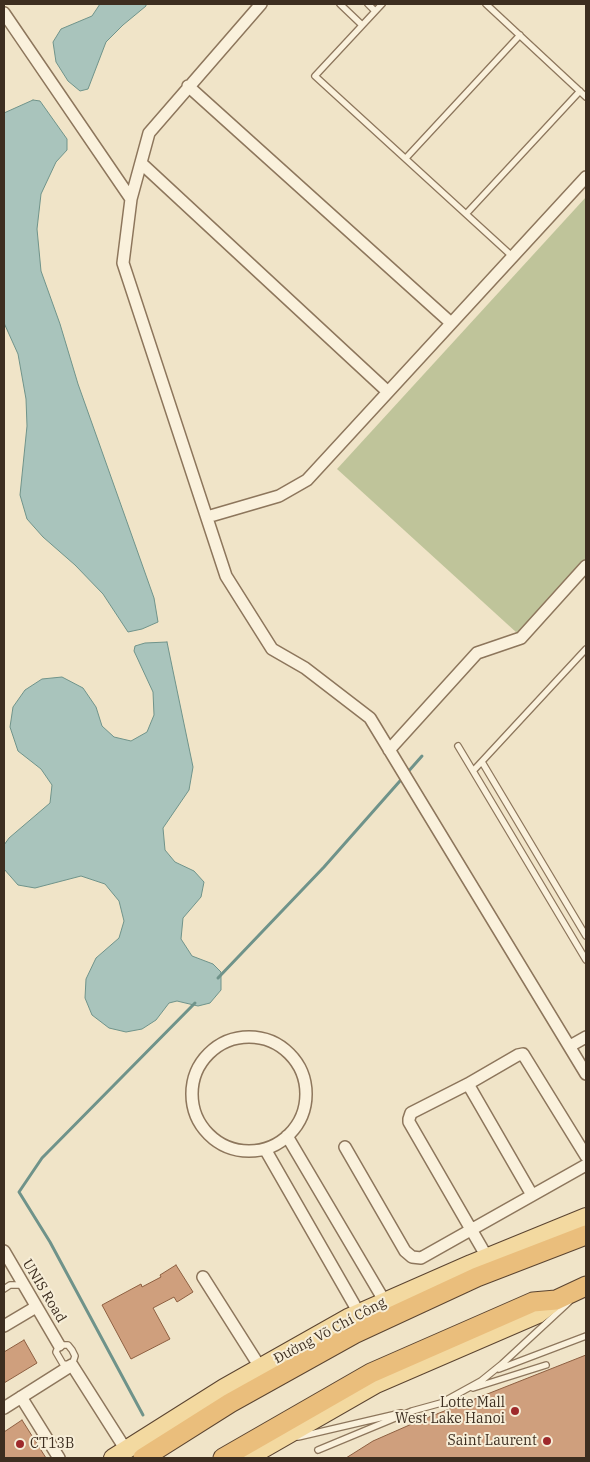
<!DOCTYPE html>
<meta charset="utf-8">
<style>
body{margin:0}
#map{position:relative;width:590px;height:1462px;overflow:hidden;background:#f0e4c8;font-family:"IBM Plex Serif",serif}
canvas{display:block}
.frame{position:absolute;inset:0;border:5px solid #3d2e20;pointer-events:none}
</style>
<div id="map">
<canvas width="590" height="1462"></canvas>
<div class="frame"></div>
</div>
<script>
const ctx = document.querySelector('canvas').getContext('2d');
ctx.lineJoin = 'round';
function fill(path, color) { ctx.fillStyle = color; ctx.fill(path, 'evenodd'); }
const shape = rows => new Path2D(rows.map(r => 'M' + r).join(''));
function trace(path, color, width, dash) { ctx.strokeStyle = color; ctx.lineWidth = width; ctx.lineCap = dash ? 'butt' : 'round'; ctx.setLineDash(dash || []); ctx.stroke(path); }
function label(font, color, halo, rows, align = 'center') {
  ctx.font = font + ' "IBM Plex Serif",serif'; ctx.lineWidth = 4; ctx.setLineDash([]); ctx.textBaseline = 'middle'; ctx.strokeStyle = halo; ctx.fillStyle = color; for (const [text, x, y, turn = 0] of rows) {
    ctx.save(); ctx.translate(x, y); ctx.rotate((+turn || 0) * Math.PI / 180); ctx.textAlign = isNaN(turn) ? turn : align; if (halo) ctx.strokeText(text, 0, 0); ctx.fillText(text, 0, 0); ctx.restore();
  }
}
const cemetery = shape([
 [586,197,586,559,517,633,337,469]
]);
const water = shape([
 [100,4,146,4,146,6,123,25,106,42,88,89,80,91,68,81,56,62,53,42,61,29,92,16,100,4],
 [33,100,40,101,67,139,67,150,56,162,41,194,37,229,41,271,60,324,78,384,154,598,158,622,142,629,128,632,103,594,75,565,43,537,27,519,20,495,27,426,26,399,18,354,4,323,4,113,33,100],
 [167,642,193,767,189,790,163,828,165,850,175,862,194,871,204,882,201,897,183,918,181,939,192,956,213,964,221,972,221,990,210,1003,198,1006,177,1001,169,1003,156,1020,142,1029,126,1032,109,1028,92,1015,85,998,86,979,96,958,119,938,124,921,119,901,105,884,81,876,35,888,18,885,4,869,4,845,9,838,50,803,52,785,41,769,18,751,10,727,13,707,25,690,42,679,62,677,83,688,96,707,102,726,114,737,131,741,147,732,154,715,153,692,134,651,135,646,145,643,167,642]
]);
const stream = shape([
 [218,978,324,867,422,756],
 [143,1415,50,1242,19,1192,42,1158,195,1003]
]);
const building = shape([
 [176,1265,193,1292,177,1302,174,1297,153,1308,170,1339,131,1359,102,1305,141,1284,142,1287,161,1277,160,1275,176,1265],
 [24,1340,37,1363,4,1383,4,1352,24,1340],
 [586,1355,586,1458,346,1458,373,1441,414,1423,586,1355],
 [22,1420,46,1458,4,1458,4,1432,22,1420]
]);
const service = shape([
 [340,4,362,25],
 [368,4,375,11],
 [382,4,315,76,513,257],
 [486,4,586,97],
 [406,158,520,35],
 [466,214,580,91],
 [458,746,473,771,586,649],
 [482,762,586,936],
 [473,771,586,960],
 [4,1289,10,1285,23,1285],
 [59,1345,68,1345,72,1350,75,1356,72,1365,63,1364,56,1352,59,1345],
 [499,1369,586,1336],
 [473,1388,546,1365],
 [298,1437,401,1413],
 [318,1450,412,1411,441,1403,481,1381,502,1364,569,1302]
]);
const minor = shape([
 [261,4,149,133,131,199,123,263,226,576,272,649,305,668,370,718,586,1074],
 [4,13,131,199],
 [188,86,451,323],
 [141,163,388,392],
 [207,517,279,496,307,480,586,177],
 [389,750,477,653,521,638,586,566],
 '192 1094a57 57 0 1 1 114 0a57 57 0 1 1-114 0Z',
 [570,1046,586,1037],
 [468,1084,532,1195],
 [287,1136,385,1302],
 [345,1147,405,1251,412,1257,421,1258,586,1165],
 [265,1149,359,1313],
 [4,1251,59,1345],
 [487,1257,409,1122,409,1119,411,1113,468,1084,518,1055,523,1054,586,1156],
 [203,1277,260,1367],
 [4,1326,36,1307],
 [21,1397,59,1458],
 [4,1408,72,1365,126,1450]
]);
const primary = shape([
 [113,1458,224,1388,348,1318,471,1264,586,1217],
 [247,1458,376,1384,538,1314,556,1300]
]);
const trunk = shape([
 [143,1458,230,1403,354,1334,477,1277,586,1235],
 [223,1458,371,1373,533,1302,556,1300,586,1286]
]);
const markers = [
 [515,1411,5,"#9e2a2b"],
 [547,1441,5,"#9e2a2b"],
 [20,1444,5,"#9e2a2b"]
];
const streetNames = [
 ["UNIS Road",44,1291,59],
 ["Đường Võ Chí Công",330,1331,-28]
];
const poiNames = [
 ["Lotte Mall",505,1403],
 ["West Lake Hanoi",505,1419],
 ["Saint Laurent",537,1441],
 ["CT13B",30,1444,"left"]
];
fill(cemetery, '#bfc49a');
fill(water, '#a9c4bc');
trace(water, '#6f938a', 1);
trace(stream, '#6f938a', 3);
fill(building, '#cf9f7d');
trace(building, '#8d5f41', 1);
trace(service, '#8d765c', 8);
trace(minor, '#8d765c', 14);
trace(primary, '#5b4430', 20);
trace(trunk, '#5b4430', 21);
trace(service, '#faf1dc', 5.5);
trace(minor, '#faf1dc', 11);
trace(primary, '#f3d9a0', 18);
trace(trunk, '#eabe7c', 19);
for (const [x, y, r, color] of markers) { const dot = new Path2D(); dot.arc(x, y, r, 0, 2 * Math.PI); ctx.fillStyle = color; ctx.fill(dot); trace(dot, '#f7eed8', 2); }
label('14px', '#3d2e20', '#f7eed8', streetNames);
label('14px', '#3d2e20', '#f7eed8', poiNames, 'right');
</script>
